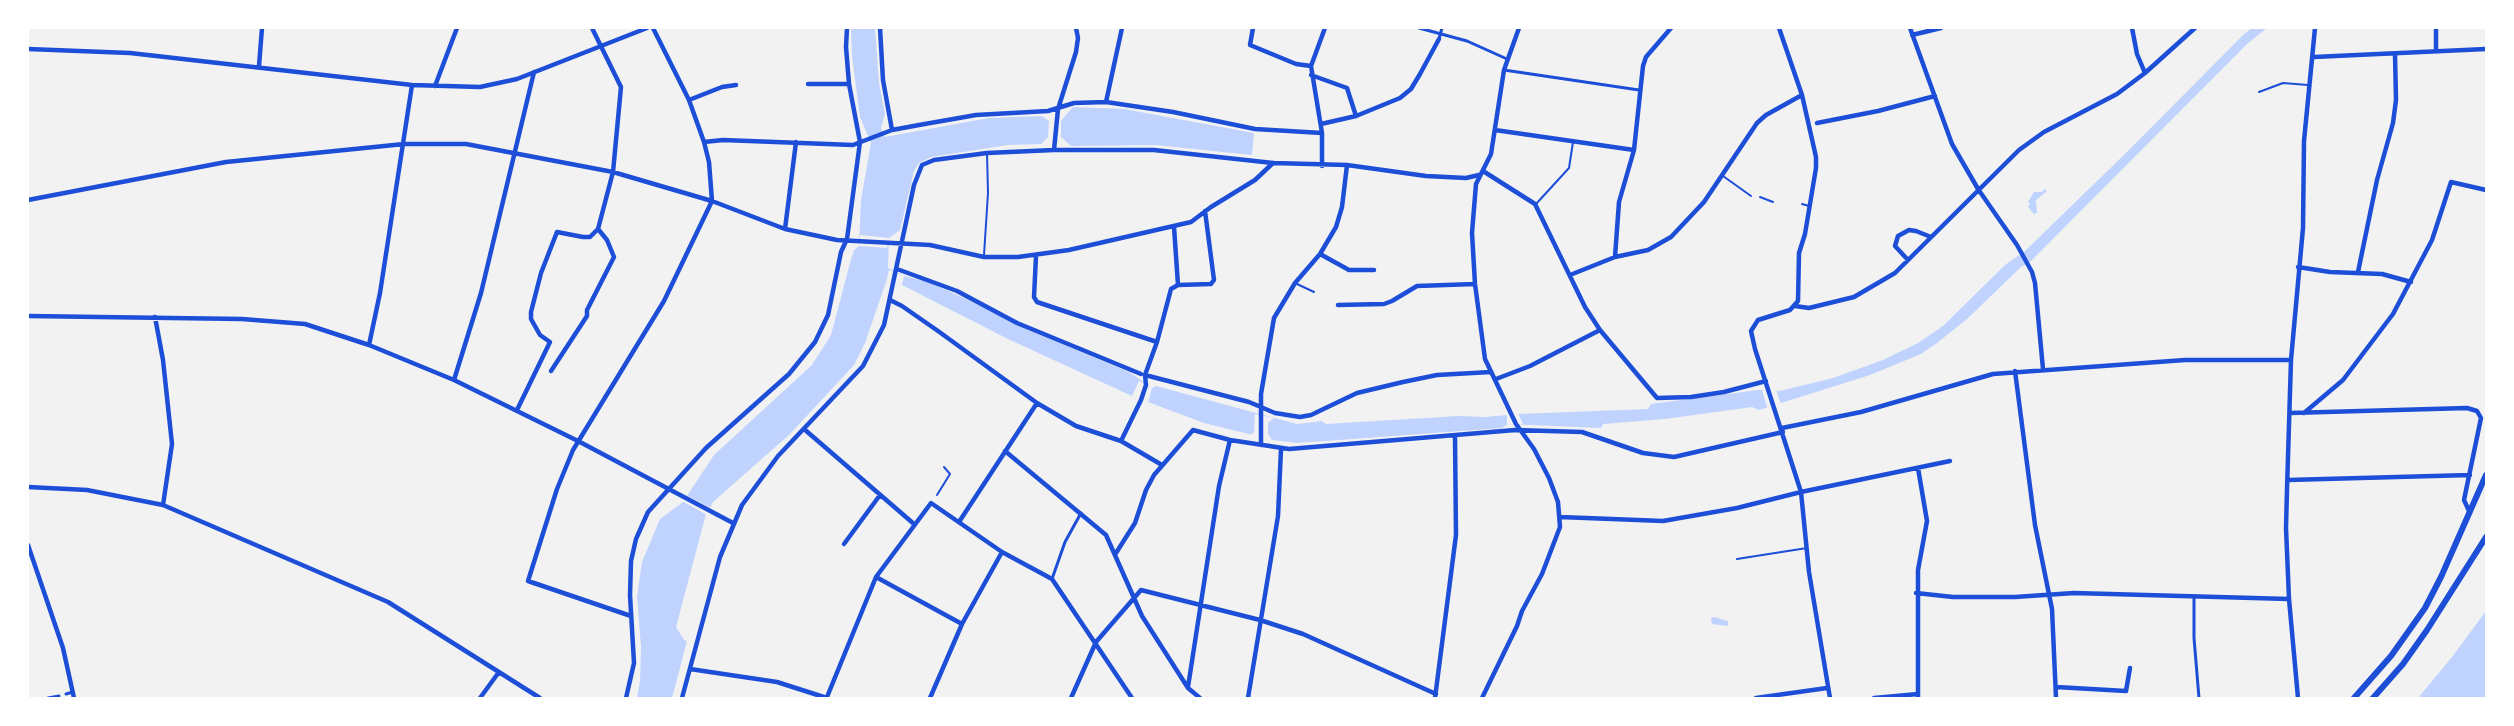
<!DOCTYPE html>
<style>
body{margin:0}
#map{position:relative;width:2514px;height:726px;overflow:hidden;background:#f2f2f2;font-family:Poppins,sans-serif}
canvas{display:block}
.frame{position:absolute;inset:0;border:29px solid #fff;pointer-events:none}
</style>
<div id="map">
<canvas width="2514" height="726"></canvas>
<div class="frame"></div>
</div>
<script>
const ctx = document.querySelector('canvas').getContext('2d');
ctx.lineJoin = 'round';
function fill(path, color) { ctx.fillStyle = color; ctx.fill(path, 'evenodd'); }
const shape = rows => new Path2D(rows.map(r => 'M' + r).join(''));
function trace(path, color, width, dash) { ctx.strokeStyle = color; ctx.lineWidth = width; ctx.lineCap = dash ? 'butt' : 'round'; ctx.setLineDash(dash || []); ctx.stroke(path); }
const water = shape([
 [851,28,875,28,879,83,885,114,881,128,885,137,989,118,1042,116,1049,121,1061,121,1073,107,1124,109,1254,133,1252,155,1155,145,1071,146,1061,137,1048,137,1041,144,1008,145,931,157,919,163,914,171,900,230,889,238,888,268,904,276,926,281,986,308,1014,324,1129,372,1152,388,1156,386,1297,424,1322,421,1326,424,1458,416,1485,417,1518,414,1648,409,1651,404,1758,390,1780,391,1833,378,1883,360,1918,343,1943,326,2005,265,2025,251,2130,149,2243,35,2252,28,2267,28,2247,44,2031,261,2021,267,1967,319,1937,343,1921,354,1870,375,1759,410,1752,407,1665,419,1603,424,1601,428,1508,424,1502,428,1298,443,1273,440,1204,423,1132,396,1008,339,902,285,886,282,865,343,854,365,790,434,713,502,706,514,676,627,684,640,687,641,672,698,637,698,640,681,641,647,637,597,642,562,660,519,683,502,714,455,812,365,831,335,850,263,854,250,859,246,861,200,871,143,860,117,852,56],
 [2044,189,2047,191,2036,200,2037,213,2034,214,2028,207,2030,204,2028,202,2034,192,2042,192],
 [2486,611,2486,698,2418,698,2452,657],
 [1714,617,1728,621,1728,626,1712,624,1711,618]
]);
const pier = shape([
 [1049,121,1061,121,1061,137,1048,137],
 [860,235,889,238,887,248,859,246],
 [889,270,904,276,902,285,886,282],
 [1139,381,1152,388,1148,403,1132,396],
 [1770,387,1775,387,1781,404,1768,410,1762,390],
 [1517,411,1523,424,1507,424,1507,413],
 [1255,414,1274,418,1268,423,1268,434,1272,440,1249,436,1254,432],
 [686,495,711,508,707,515,682,501]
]);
const service = shape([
 [2259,92,2283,83,2308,85],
 [1723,176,1751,196],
 [1760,197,1773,202],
 [1536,204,1569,168,1573,142],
 [1802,204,1809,206],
 [984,255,988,193,987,153],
 [1297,284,1314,292],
 [937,495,950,474,944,467],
 [1737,559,1807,548]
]);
const pedestrian = shape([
 [1419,28,1467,41,1507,59],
 [1439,39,1442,28],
 [1504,70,1639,90],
 [1052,579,1065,542,1081,513],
 [2194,596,2194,638,2199,698],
 [66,694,73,692],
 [48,698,59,696]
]);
const minor = shape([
 [880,28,883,80,892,130],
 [1253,28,1250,45,1296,64,1311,66],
 [1779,28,1802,95,1816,157,1816,168,1805,234,1799,253,1798,301,1790,310,1758,320,1751,331,1755,349,1801,492,1809,572,1830,698],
 [1910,28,1952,144,1978,189,2017,245,2032,272,2035,283,2043,369],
 [2132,28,2137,54,2145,73],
 [2436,28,2436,51],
 [1912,35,1941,28],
 [28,49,130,53,412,85,480,87,517,79,647,28],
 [2314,57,2486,49],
 [259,66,262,28],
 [1311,75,1347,88,1356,116],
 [808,84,849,84],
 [435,86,457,28],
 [689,100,722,87,736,85],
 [1106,102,1122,28],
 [1817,123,1878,111,1935,96],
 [1321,124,1356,116,1400,98,1411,89,1420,74,1439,39],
 [1495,130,1634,150],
 [704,142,723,140,853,145,892,130,919,125,976,115,1048,111,1074,103,1106,102,1173,112,1255,129,1322,133],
 [1054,150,1058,109,1076,52,1078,38,1076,28],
 [1322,166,1322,133,1311,66,1325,28],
 [1483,171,1535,204,1585,307,1600,330,1657,398,1691,397,1724,392,1766,381],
 [28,200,226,162,404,144,466,144,613,172,712,201,785,229,837,240,930,245,984,257,1018,257,1069,250,1191,222,1211,207,1255,180,1273,163],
 [1174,227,1178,285,1211,284,1214,280,1205,211],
 [785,229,796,142],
 [1320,254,1349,270,1374,270],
 [1036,256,1034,297,1037,302,1157,342],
 [1615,257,1619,202,1634,150,1643,66,1646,57,1671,28],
 [1908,260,1895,246,1898,236,1909,230,1916,231,1931,237],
 [2298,267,2330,272,2382,274,2411,282],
 [897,269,957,291,1017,323,1141,374],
 [2358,272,2377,180,2393,123,2396,100,2395,54],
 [1570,275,1615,257,1648,250,1671,237,1704,202,1757,123,1766,115,1802,95],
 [890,300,902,306,938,331,1037,403,1076,426,1121,441,1162,465],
 [1338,305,1384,304,1392,301,1417,286,1475,284],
 [1795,306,1809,308,1854,297,1895,273,2019,150,2044,132,2117,94,2145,73,2195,28],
 [28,316,242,319,305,324,369,345,454,380,578,441,733,523],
 [155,317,163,360,172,444,163,505],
 [369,345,380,293,412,85],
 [551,371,587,316,587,310,614,257,607,240,598,229,613,172,621,87,592,28],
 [2015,371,2035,525,2052,609,2056,698],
 [1145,375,1249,402,1275,413,1300,417,1311,415,1357,393,1403,382,1437,375,1491,372],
 [1496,379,1530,366,1600,330],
 [454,380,481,293,534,72],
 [517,410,550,342,540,335,531,319,531,312,541,273,557,232,583,237,590,237,598,229],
 [2290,413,2467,408,2477,411,2481,418,2464,500,2470,513],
 [2304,413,2343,380,2393,314,2432,240,2451,182,2486,190],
 [1782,428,1861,412,1993,374,2185,360,2291,360],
 [804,429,914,524],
 [1121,441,1141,400,1146,385,1145,375,1157,342,1171,289,1178,285],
 [1261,445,1261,394,1274,318,1295,283,1320,254,1336,227,1342,207,1347,165],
 [1005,451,1106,535,1142,616,1188,688,1200,698],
 [1918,468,1927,521,1918,570,1918,698],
 [2288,480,2470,475],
 [28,487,87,490,163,505,388,602,540,698],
 [1560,517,1663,521,1737,508,1801,492,1950,461],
 [959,522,1037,403],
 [844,544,880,495],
 [28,545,63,648,74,698],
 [1116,553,1135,523,1146,490,1154,475,1193,430,1230,440,1289,449,1515,430,1582,432,1643,453,1674,457,1783,432],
 [876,577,962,624],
 [1916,593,1953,597,2015,597,2074,593,2289,599],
 [631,616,528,581,557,489,573,450,664,301,712,201,709,162,704,142,689,100,653,28],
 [690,669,777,682,827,698],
 [1188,687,1219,486,1230,440],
 [2056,687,2126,691,2130,668],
 [827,697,876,577,931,503,1002,552,1052,579,1132,698],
 [480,698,499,672],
 [626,698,634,663,630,595,631,561,636,539,648,512,706,448,789,374,815,342,828,315,841,252,847,239,860,142,849,84,846,47,847,28],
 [682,698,720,557,742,505,778,456,863,366,884,325,914,185,922,165,934,160,987,153,1054,150,1154,150,1273,163,1347,165,1426,176,1466,178,1479,175],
 [930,698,962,624,1002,552],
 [1071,698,1096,642,1141,590,1260,620,1303,634,1436,694],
 [1248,698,1278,516,1281,449],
 [1435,698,1456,535,1455,437],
 [1482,698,1517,626,1522,611,1542,574,1560,527,1558,502,1549,478,1534,449,1516,424,1485,359,1475,284,1472,233,1476,184,1491,154,1504,70,1519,28],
 [1756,698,1827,688],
 [1874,698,1918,694],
 [2298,698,2289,599,2286,528,2287,489,2291,360,2303,228,2304,141,2315,28]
]);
const secondary = shape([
 [2354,698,2391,656,2425,608,2441,577,2486,475],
 [2373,698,2403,664,2427,630,2486,537]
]);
fill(water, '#bfd3fe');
fill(pier, '#f2f2f2');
trace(service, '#1d4ed8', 2);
trace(pedestrian, '#1d4ed8', 3);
trace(minor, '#1d4ed8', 4.5);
trace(secondary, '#1d4ed8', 6);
</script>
